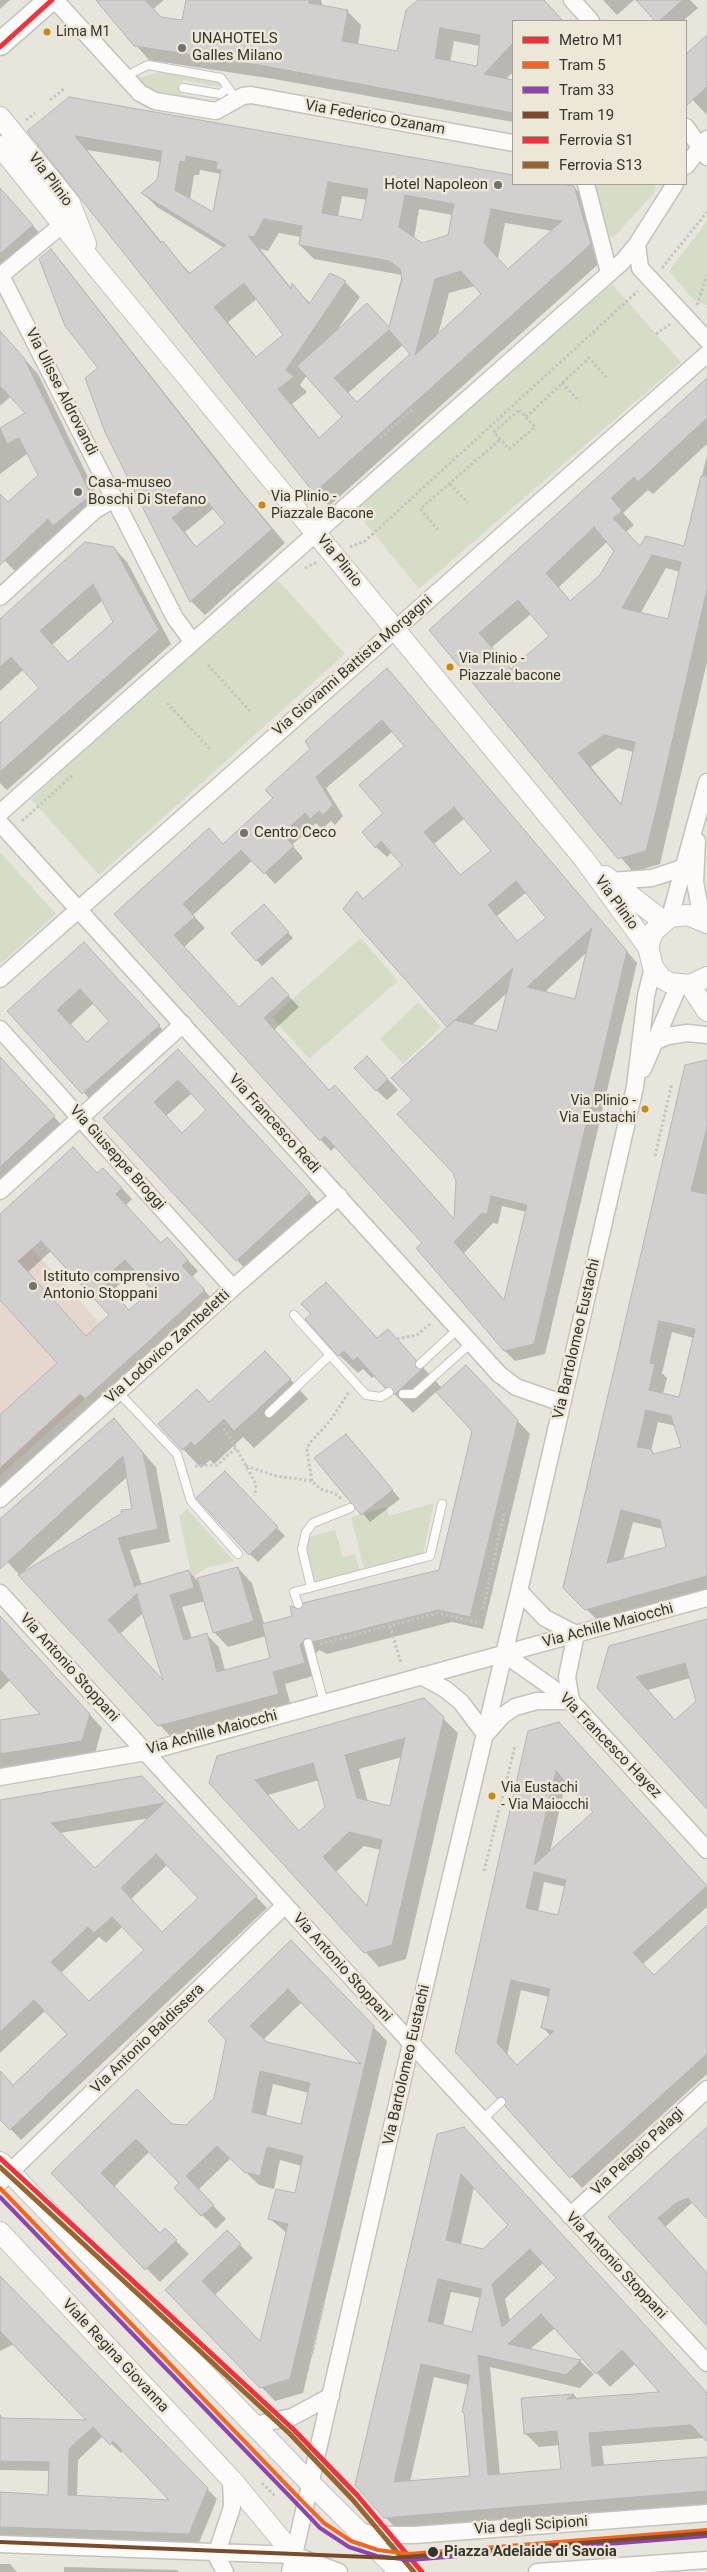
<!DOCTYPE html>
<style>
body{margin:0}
#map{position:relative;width:707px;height:2572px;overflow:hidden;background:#e8e5dd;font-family:Roboto,sans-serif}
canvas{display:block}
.legend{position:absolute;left:512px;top:20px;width:175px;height:165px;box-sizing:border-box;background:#ede7d8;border:1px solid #a49f94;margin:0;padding:6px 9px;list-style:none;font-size:15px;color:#36342e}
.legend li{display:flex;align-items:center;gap:10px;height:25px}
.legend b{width:25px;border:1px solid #a49f94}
</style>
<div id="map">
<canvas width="707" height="2572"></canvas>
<ul class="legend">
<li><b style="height:6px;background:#ee333e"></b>Metro M1</li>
<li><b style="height:6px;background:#f26522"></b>Tram 5</li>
<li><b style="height:6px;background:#8e44ad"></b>Tram 33</li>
<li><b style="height:6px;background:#7a4b2a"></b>Tram 19</li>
<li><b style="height:6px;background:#ee333e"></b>Ferrovia S1</li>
<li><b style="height:6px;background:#99642e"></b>Ferrovia S13</li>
</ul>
</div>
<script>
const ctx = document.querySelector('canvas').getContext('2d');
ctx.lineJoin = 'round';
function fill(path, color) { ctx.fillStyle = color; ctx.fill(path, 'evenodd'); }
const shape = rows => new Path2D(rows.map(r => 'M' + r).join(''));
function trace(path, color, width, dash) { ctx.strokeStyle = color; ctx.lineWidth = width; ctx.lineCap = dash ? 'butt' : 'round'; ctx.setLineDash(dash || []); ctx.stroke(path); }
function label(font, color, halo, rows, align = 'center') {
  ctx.font = font + ' Roboto,sans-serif'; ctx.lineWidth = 5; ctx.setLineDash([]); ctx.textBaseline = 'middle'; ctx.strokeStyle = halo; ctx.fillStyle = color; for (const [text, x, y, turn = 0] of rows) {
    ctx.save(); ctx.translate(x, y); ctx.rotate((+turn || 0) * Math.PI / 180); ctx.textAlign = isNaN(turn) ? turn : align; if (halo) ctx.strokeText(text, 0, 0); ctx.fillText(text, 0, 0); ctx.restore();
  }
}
const education = shape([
 [0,1214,131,1357,0,1476]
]);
const green = shape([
 [162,71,214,80,220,84,219,87,183,80,181,94,218,102,217,104,156,96,138,82,139,78],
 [595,184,654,184,655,188,654,193,613,238,608,234],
 [707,221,707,305,699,303,691,297,669,271],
 [612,284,681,362,419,589,354,509],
 [276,578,345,654,99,875,31,799],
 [0,852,56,914,0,964],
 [361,938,398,981,309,1059,272,1017],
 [418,1002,441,1027,403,1064,380,1039],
 [434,1503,423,1554,364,1569,351,1517,386,1507,389,1516],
 [187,1509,234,1561,206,1568,192,1578,179,1516],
 [335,1530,343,1557,355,1554,360,1570,315,1582,305,1547,307,1541,312,1536]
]);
const shadow = shape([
 [0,0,10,0,0,9],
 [97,0,164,0,153,9,162,18,184,21,191,0,321,0,323,7,347,11,361,25,358,45,398,52,420,0,543,0,562,21,513,21,513,72,505,80,513,81,513,122,274,79,149,60],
 [454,41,480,46,478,67,450,62],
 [603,0,634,0,617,15],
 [637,0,690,0,698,8,683,21,656,21],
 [707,37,707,115,686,93,686,56],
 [69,98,513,177,513,184,553,184,574,187,588,202,604,259,329,506,315,492,29,132],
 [87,150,161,162,158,181,143,193,157,207,224,248,191,274,163,244],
 [200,170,221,174,214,214,190,200,194,175,199,175],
 [342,196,367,200,363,221,338,217],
 [419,209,453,215,449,236,421,244,414,239],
 [505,223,553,231,508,270,498,259],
 [279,233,301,237,300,245,314,259,402,275,389,328,337,330,360,297,345,282,330,275,311,304,293,286,292,289,260,249,268,251],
 [475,286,483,294,438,335,449,293],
 [258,298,266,308,264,310,285,336,257,358,228,322],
 [403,345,412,354,357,403,348,393],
 [307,375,344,417,320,439,292,404,307,392,300,385],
 [0,189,44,238,0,277],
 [51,251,64,265,243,493,285,543,205,615,191,601,106,431,99,368],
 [214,508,226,523,197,548,185,532],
 [0,332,38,374,104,510,19,575,0,556,0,495,8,504,39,475,28,453,0,474,0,429,27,413,11,396,0,406],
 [707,381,707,444,653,494,648,490,623,513,634,525,626,532,640,547,685,548,707,455,707,662,660,864,633,872,430,630],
 [608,541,616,551,601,575,571,602,559,587],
 [666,568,680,572,669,620,640,614],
 [531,614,551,636,512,670,492,647],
 [618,748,634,752,622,805,591,767],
 [114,548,127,562,171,644,7,790,0,783,0,724,41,688,24,669,0,691,0,620],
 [103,600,115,622,68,663,52,645],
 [387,670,637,963,545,1354,515,1361,504,1350,424,1243,336,1146,331,1151,321,1140,115,914,223,845,274,798],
 [393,731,406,746,376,847,387,857,392,852,404,865,364,900,357,892,345,909,449,1027,413,1100,458,1181,455,1221,329,1092,274,1030,299,1007,282,989,239,1008,184,947,205,928,193,915,253,860,275,884,303,858,292,845,316,823,322,829,331,821,335,825,343,816,326,788],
 [465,818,492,851,461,876,434,844],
 [527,892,548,918,518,942,497,916],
 [587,952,576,1001,544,993],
 [508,992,498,1032,471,1026],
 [502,1206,527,1212,505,1301,464,1253,493,1223,498,1224],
 [269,911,293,938,262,966,233,933],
 [84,944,173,1041,98,1108,9,1011],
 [94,1003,111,1021,87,1043,70,1025],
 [0,1058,68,1132,0,1195],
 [707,1062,707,1592,599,1622,565,1587],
 [672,1332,694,1338,680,1398,663,1394,667,1378,662,1373],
 [658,1422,676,1426,682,1448,656,1455,651,1451],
 [633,1522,663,1529,668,1548,623,1560],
 [192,1064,322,1207,250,1274,105,1118],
 [192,1093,208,1110,182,1134,166,1116],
 [378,1068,398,1090,387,1100,376,1090],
 [98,1175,114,1180,132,1199,126,1205,161,1244,177,1249,198,1271,192,1277,214,1301,96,1409,91,1404,3,1485,7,1490,0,1496,0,1416,59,1363,0,1298,0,1216],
 [52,1250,111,1315,87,1338,28,1272],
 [135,1270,153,1290,130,1311,112,1291],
 [326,1283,378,1339,388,1330,442,1388,478,1379,530,1434,483,1629,452,1622,327,1654,319,1650,312,1658,317,1675,285,1684,291,1706,172,1738,0,1554,0,1522,114,1420,156,1467,170,1542,130,1550,142,1585,189,1572,197,1580,238,1568,252,1583,264,1624,294,1617,300,1611,440,1571,473,1431,437,1391,413,1413,376,1375,372,1378,363,1369,358,1373,339,1355,307,1319,312,1314],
 [128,1476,134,1510,24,1573,23,1572],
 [205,1601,214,1632,228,1647,266,1636,271,1659,225,1671,219,1647,207,1635,192,1639,182,1607],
 [144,1612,165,1683,120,1634],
 [283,1371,308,1399,254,1448,243,1437,214,1464,210,1460,201,1468,183,1449,210,1403],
 [354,1444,400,1499,370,1522,316,1458],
 [232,1481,285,1536,258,1562,250,1554],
 [0,1616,102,1728,95,1754,0,1770,0,1722,43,1714,11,1679,0,1690],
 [707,1620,707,1807,599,1688],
 [690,1678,697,1702,676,1721,648,1690],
 [423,1699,458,1733,406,1959,379,1967,210,1782],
 [402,1757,390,1807,368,1802,359,1769],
 [319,1780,327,1807,300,1832,268,1795],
 [364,1846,381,1850,368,1907,336,1872],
 [529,1732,570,1735,707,1886,707,1907,643,1964,654,1976,707,1927,707,2074,582,2188,457,2052],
 [566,1781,594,1812,550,1852],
 [544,1882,566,1887,559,1917,538,1912],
 [521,1990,549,1997,542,2027,551,2036,517,2066,507,2055],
 [153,1788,267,1908,21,2140,0,2118,0,2072,13,2086,68,2034,46,2010,0,2053,0,1801],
 [150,1818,95,1870,60,1833],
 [168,1864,200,1898,163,1933,130,1900],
 [123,1926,145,1950,89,2003,61,1973,99,1937,106,1943],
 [304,1956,387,2041,303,2393,275,2401,167,2290,227,2232,253,2258,215,2295,261,2343,287,2233,270,2219,295,2195,302,2166,280,2160,274,2189,259,2185,231,2158,198,2190,226,2219,216,2229,175,2188,181,2183,150,2151,114,2187,160,2234,165,2230,189,2254,160,2282,52,2173,137,2091,171,2126,186,2126,215,2099,227,2039],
 [302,2002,364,2066,266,2043,263,2040],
 [273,2084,309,2093,301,2126,266,2117],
 [707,2129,707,2217,693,2202,665,2227,707,2274,707,2324,609,2217],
 [438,2135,707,2393,707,2441,704,2438,602,2446,604,2466,707,2458,707,2505,398,2530,385,2517],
 [474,2187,510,2225,483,2250,461,2244],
 [544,2262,558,2278,510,2321,505,2299],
 [451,2292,481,2298,473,2334,443,2326],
 [555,2328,610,2387,635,2364,662,2393,579,2400,574,2395,522,2399,525,2433,539,2447,560,2445,562,2470,500,2475,490,2367,580,2388,594,2374,580,2361,529,2350],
 [434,2377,469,2385,471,2478,410,2482],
 [0,2277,217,2499,199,2543,0,2536,0,2492,50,2496,50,2471,0,2470,0,2414,3,2419,89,2422,14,2344,0,2351],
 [103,2436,121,2453,124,2450,172,2502,77,2497,78,2460],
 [0,2564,10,2564,17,2572,0,2572],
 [64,2567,177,2570,179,2572,64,2572]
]);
const building = shape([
 [96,0,145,0,161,17,182,20,186,0,309,0,309,3,348,10,342,41,397,51,406,10,418,0,544,0,563,21,513,21,513,43,484,74,513,80,513,113,259,65,134,46,96,0],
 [440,28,480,35,477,66,435,58,440,28],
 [636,0,683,0,659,21,655,21,636,0],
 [707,35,707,87,686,106,686,54,707,35],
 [69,97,513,175,513,184,561,184,574,186,591,244,314,493,27,131,69,97],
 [75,136,162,151,157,180,141,193,226,245,189,274,163,241,161,243,75,136],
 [186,156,217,162,216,169,221,170,213,212,175,190,180,161,185,162,186,156],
 [328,182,368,189,362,220,322,213,328,182],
 [405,195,454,204,448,235,422,243,399,227,405,195],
 [491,209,512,213,562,221,508,269,484,243,491,209],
 [264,219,302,226,299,245,390,261,400,269,402,279,389,327,367,303,297,366,342,417,319,438,278,389,294,377,286,370,346,281,330,273,309,304,292,283,291,289,248,236,254,237,264,219],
 [461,271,481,294,415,355,435,279,461,271],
 [244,283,283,335,256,357,214,307,244,283],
 [389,330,410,354,357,402,334,378,389,330],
 [0,188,33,225,0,254,0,188],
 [51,249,229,477,272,529,190,602,105,432,85,378,98,368,65,326,39,259,51,249],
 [201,494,225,523,196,547,172,518,201,494],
 [0,331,24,358,91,495,53,526,48,519,0,565,0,494,8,502,38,475,19,438,7,444,0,428,25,413,0,386,0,331],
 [707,378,707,418,638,482,634,477,611,498,622,511,613,518,640,546,646,536,684,546,701,476,707,476,707,589,658,803,646,851,618,859,429,630,707,378],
 [594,527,614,551,600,575,570,601,546,573,594,527],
 [652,555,681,562,668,619,622,608,652,555],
 [518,600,549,636,511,669,479,633,518,600],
 [604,735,635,742,621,805,578,753,604,735],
 [85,542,114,547,159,630,0,772,0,723,39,688,11,657,0,667,0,619,85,542],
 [93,584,113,622,68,662,40,631,93,584],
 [387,668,627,951,534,1344,504,1351,416,1248,422,1243,325,1136,320,1141,114,914,209,828,223,844,273,798,265,790,310,749,305,741,387,668],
 [382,720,404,746,359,785,383,813,362,832,375,848,381,841,402,865,363,899,357,891,343,909,447,1027,513,968,497,1031,455,1020,391,1078,412,1100,397,1114,453,1173,456,1181,454,1219,335,1085,329,1090,264,1018,289,995,272,977,239,1007,174,935,195,917,183,904,241,850,264,874,294,846,282,834,305,813,310,819,319,811,323,815,333,805,316,777,382,720],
 [454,807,491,851,460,875,424,832,454,807],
 [516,881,546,918,517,941,488,905,516,881],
 [592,928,575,999,527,987,592,928],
 [491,1196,527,1205,504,1300,454,1242,482,1213,487,1214,491,1196],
 [264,904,289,932,256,961,231,933,264,904],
 [84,942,160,1025,82,1094,7,1011,84,942],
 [80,989,109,1021,87,1042,57,1010,80,989],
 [178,1049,310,1193,236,1261,103,1118,178,1049],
 [178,1080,206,1110,182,1133,154,1102,178,1080],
 [367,1056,388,1079,376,1091,354,1068,367,1056],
 [0,1057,55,1116,0,1167,0,1057],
 [707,1060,707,1127,691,1191,707,1194,707,1576,585,1610,563,1588,685,1065,707,1060],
 [659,1321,695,1329,679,1397,649,1390,655,1364,650,1363,659,1321],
 [646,1410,671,1416,681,1447,653,1454,651,1449,637,1447,646,1410],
 [621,1510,660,1520,666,1547,607,1563,621,1510],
 [73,1147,97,1173,103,1168,122,1188,116,1194,161,1243,167,1237,188,1260,182,1266,205,1290,85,1399,80,1394,0,1468,0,1415,57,1363,0,1300,0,1214,73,1147],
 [41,1241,109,1315,86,1336,18,1261,41,1241],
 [125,1260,152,1290,129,1310,102,1280,125,1260],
 [326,1282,377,1338,388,1329,416,1360,416,1367,423,1368,394,1395,393,1389,385,1388,357,1357,353,1361,344,1351,338,1356,305,1319,311,1314,301,1304,326,1282],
 [265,1351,291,1379,234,1431,224,1419,195,1446,191,1442,182,1450,158,1424,197,1389,209,1402,265,1351],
 [466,1365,518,1420,470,1617,438,1610,313,1642,306,1638,300,1645,305,1663,273,1672,279,1694,158,1726,18,1575,122,1513,121,1510,132,1509,123,1456,0,1569,0,1519,114,1418,143,1453,158,1529,118,1538,135,1588,135,1586,189,1570,194,1588,170,1595,184,1640,207,1633,217,1672,270,1658,262,1624,292,1616,290,1606,299,1609,303,1603,439,1570,472,1431,436,1392,466,1365],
 [137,1594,140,1606,163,1680,108,1620,137,1594],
 [346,1434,393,1490,361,1515,314,1458,346,1434],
 [225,1471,278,1527,249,1555,196,1498,225,1471],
 [238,1567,254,1621,213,1633,197,1578,238,1567],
 [0,1616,90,1714,82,1741,0,1754,0,1720,40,1714,0,1670,0,1616],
 [707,1619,707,1809,597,1688,609,1646,707,1619],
 [685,1663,696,1701,675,1720,636,1677,685,1663],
 [424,1698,444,1717,392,1945,364,1953,209,1783,217,1756,424,1698],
 [405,1738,390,1806,357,1798,345,1755,405,1738],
 [313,1763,325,1807,299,1831,255,1780,313,1763],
 [349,1832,382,1840,367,1906,323,1857,349,1832],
 [559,1722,707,1886,633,1953,654,1975,707,1925,707,2054,570,2178,505,2106,505,2099,502,2097,497,2098,455,2052,528,1731,559,1722],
 [556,1771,593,1812,534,1865,556,1771],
 [534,1872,566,1880,558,1915,526,1908,534,1872],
 [511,1980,550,1989,541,2028,554,2031,517,2065,497,2043,511,1980],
 [142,1776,257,1896,10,2130,0,2120,0,2071,13,2085,67,2034,34,2000,0,2032,0,1800,142,1776],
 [164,1803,95,1868,51,1823,91,1816,164,1803],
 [156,1854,198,1898,162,1932,121,1888,156,1854],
 [112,1917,144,1950,89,2001,51,1962,88,1927,94,1933,112,1917],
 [291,1940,374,2026,290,2379,260,2388,165,2290,227,2230,241,2244,202,2281,260,2341,288,2224,268,2219,276,2189,295,2193,303,2156,267,2147,260,2176,244,2172,217,2146,186,2176,214,2205,201,2216,174,2188,179,2183,136,2139,101,2173,160,2233,165,2228,177,2240,145,2270,51,2173,137,2089,172,2124,186,2125,214,2098,226,2040,208,2021,291,1940],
 [288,1989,307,2009,361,2064,267,2042,250,2026,288,1989],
 [260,2071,310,2083,301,2124,252,2112,260,2071],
 [464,2127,707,2393,707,2442,691,2425,589,2433,592,2466,707,2457,707,2491,384,2518,355,2485,437,2134,464,2127],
 [461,2174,508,2225,483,2249,446,2240,461,2174],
 [530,2249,556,2278,502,2327,492,2284,530,2249],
 [438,2279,482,2289,472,2332,428,2321,438,2279],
 [541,2314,596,2374,622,2350,659,2392,567,2399,574,2394,521,2398,524,2434,557,2431,561,2469,488,2475,478,2355,566,2375,581,2360,508,2344,541,2314],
 [421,2364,470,2375,462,2412,464,2413,470,2476,394,2482,421,2364],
 [707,2127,707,2219,688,2198,676,2203,658,2218,707,2273,707,2326,608,2217,707,2127],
 [0,2276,208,2488,189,2534,0,2527,0,2492,48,2495,49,2462,0,2461,0,2418,86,2420,0,2331,0,2276],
 [93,2427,110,2445,113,2441,169,2500,68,2495,69,2449,93,2427]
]);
const path = shape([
 [50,100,64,89],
 [26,120,35,113],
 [662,268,707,212],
 [697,305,707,275],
 [656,334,670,324],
 [562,383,580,402],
 [519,410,535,427,509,449,494,432,519,410],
 [526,417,589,358,607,378],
 [380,438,413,409],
 [450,484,468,503],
 [438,530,420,509,501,439],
 [350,547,365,541,638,291],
 [305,568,317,562],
 [208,665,251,712],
 [167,703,210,749],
 [22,821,73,775],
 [655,1156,672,1083],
 [397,1339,417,1335,431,1323],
 [224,1428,236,1448],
 [195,1466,217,1465,236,1448,256,1484,255,1496],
 [246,1466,276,1476,312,1481,320,1489,334,1493,342,1499],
 [312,1481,307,1451,309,1444,330,1421,349,1392],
 [483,1609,504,1514],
 [390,1626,401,1663],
 [320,1644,438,1613,479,1623],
 [484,1871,515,1746],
 [312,2354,324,2302],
 [262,2483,275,2496]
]);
const service = shape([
 [126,76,148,65,221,78,237,100],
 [183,88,220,94,228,88],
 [294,1315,366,1395,381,1397,389,1392],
 [420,1364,458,1329],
 [118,1392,177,1454,191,1501,238,1554],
 [403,1394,414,1394,471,1343],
 [269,1413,330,1355],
 [311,1587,302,1549,306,1532,313,1523,350,1508],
 [298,1604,294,1592,430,1556,442,1504],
 [308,1643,324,1703],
 [482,2120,501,2102]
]);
const minor = shape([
 [55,0,140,93,155,101,216,111,243,96,251,95,513,143],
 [572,0,591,21],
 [686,127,707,157],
 [686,166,707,139],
 [586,184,609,273],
 [637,244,640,268,707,340],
 [0,276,63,224],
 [1,276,175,618,192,641],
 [0,597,95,510,114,499],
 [0,813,622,262,637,244,675,184],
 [0,823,499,1374,516,1387,562,1403],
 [697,841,695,882,702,919],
 [611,881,652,878,682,868],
 [670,917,707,782],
 [0,979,707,354],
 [0,1029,233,1288],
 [654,1042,668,1036,687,1033,707,1035],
 [643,1069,679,985],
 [0,1191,183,1024],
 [0,1499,233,1288,339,1196],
 [519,1591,545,1618,576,1634],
 [0,1593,412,2044,707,2363],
 [504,1654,571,1701,707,1850],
 [421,1676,445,1689,461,1702,485,1734],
 [571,1701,567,1677,576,1634],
 [487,1733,502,1716,515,1707,537,1701,571,1701],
 [0,1777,146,1752,707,1598],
 [0,2182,285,1905],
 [570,2216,707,2089],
 [254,2425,292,2417,331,2396],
 [356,2530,375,2535,414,2535,707,2513],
 [0,2544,294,2555,339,2572],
 [225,2572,216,2555,232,2507,231,2479],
 [290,2572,407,2061,519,1591,635,1087,646,996,653,967],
 [537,2572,707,2560]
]);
const tertiary = shape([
 [0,117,70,203,86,244],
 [0,146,94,264,584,859,648,947],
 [605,876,663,921],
 [707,923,688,915,670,917,653,932,648,947,653,967,661,978,670,983,690,985,707,977],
 [690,985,707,1011],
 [0,2162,309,2482,400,2572],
 [0,2232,231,2479,294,2555,312,2572]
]);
const secondary = shape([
 [0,44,50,0]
]);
const rail1 = shape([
 [0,2158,294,2430,357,2495,422,2572]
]);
const rail2 = shape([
 [0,2167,290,2434,352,2499,414,2572]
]);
const tram1 = shape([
 [0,2188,305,2504,324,2523,351,2541,378,2550,409,2554,707,2530]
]);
const tram2 = shape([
 [0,2197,301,2508,320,2528,349,2547,377,2556,410,2560,707,2536]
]);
const tram3 = shape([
 [0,2542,393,2558,707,2533]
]);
const metro1 = shape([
 [0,47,52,0]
]);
const markers = [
 [47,32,4.5,"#c78a0c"],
 [182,48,5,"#74726b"],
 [498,185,5,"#74726b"],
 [78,492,5,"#74726b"],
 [262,505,4.5,"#c78a0c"],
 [450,667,4.5,"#c78a0c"],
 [244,833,5,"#74726b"],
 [645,1109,4.5,"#c78a0c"],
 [33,1286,5,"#74726b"],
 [492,1796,4.5,"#c78a0c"],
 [433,2552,6,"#36342e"]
];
const busNames = [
 ["Lima M1",56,32],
 ["Via Plinio -",271,497],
 ["Piazzale Bacone",271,514],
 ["Via Plinio -",459,659],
 ["Piazzale bacone",459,676],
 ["Via Plinio -",636,1101,"right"],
 ["Via Eustachi",636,1118,"right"],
 ["Via Eustachi",501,1788],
 ["- Via Maiocchi",501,1805]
];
const poiNames = [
 ["UNAHOTELS",192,39],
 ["Galles Milano",192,56],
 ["Hotel Napoleon",488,185,"right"],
 ["Casa-museo",88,483],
 ["Boschi Di Stefano",88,500],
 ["Centro Ceco",254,833],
 ["Istituto comprensivo",43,1277],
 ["Antonio Stoppani",43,1294]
];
const streetNames = [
 ["Via Federico Ozanam",375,118,10],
 ["Via Plinio",50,180,53],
 ["Via Ulisse Aldrovandi",61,392,63],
 ["Via Plinio",339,561,51],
 ["Via Giovanni Battista Morgagni",353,666,-41],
 ["Via Plinio",616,903,54],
 ["Via Francesco Redi",274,1124,48],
 ["Via Giuseppe Broggi",117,1158,48],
 ["Via Bartolomeo Eustachi",577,1339,-77],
 ["Via Lodovico Zambeletti",168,1347,-42],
 ["Via Achille Maiocchi",608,1626,-15],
 ["Via Antonio Stoppani",69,1668,48],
 ["Via Achille Maiocchi",212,1733,-15],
 ["Via Francesco Hayez",610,1746,46],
 ["Via Antonio Stoppani",342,1968,48],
 ["Via Antonio Baldissera",148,2039,-44],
 ["Via Bartolomeo Eustachi",407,2065,-77],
 ["Via Pelagio Palagi",638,2152,-43],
 ["Via Antonio Stoppani",616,2266,47],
 ["Viale Regina Giovanna",115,2356,47],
 ["Via degli Scipioni",531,2526,-4]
];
const stopNames = [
 ["Piazza Adelaide di Savoia",444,2552]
];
fill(education, '#e5d7ce');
fill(green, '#d6ddc6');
fill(shadow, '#0003');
fill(building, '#d2d0cf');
trace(building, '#b6b5b4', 1);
trace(service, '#c5c2bc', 10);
trace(minor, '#c5c2bc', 19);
trace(tertiary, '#c5c2bc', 22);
trace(secondary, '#c5c2bc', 25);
trace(path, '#c5c4c0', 3, [2.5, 2.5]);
trace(service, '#fcfbfa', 8);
trace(minor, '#fcfbfa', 16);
trace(tertiary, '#fcfbfa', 20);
trace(secondary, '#fcfbfa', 22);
trace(rail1, '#ee333e', 5);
trace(rail2, '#99642e', 5);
trace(tram1, '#f26522', 4);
trace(tram2, '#8e44ad', 4);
trace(tram3, '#7a4b2a', 4);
trace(metro1, '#ee333e', 5);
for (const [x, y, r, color] of markers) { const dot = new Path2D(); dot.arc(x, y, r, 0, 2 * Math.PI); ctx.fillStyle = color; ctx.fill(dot); trace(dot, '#ede7d8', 2); }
label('14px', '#36342e', '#ede7d8', busNames, 'left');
label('15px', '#36342e', '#ede7d8', poiNames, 'left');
label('15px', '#36342e', '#ede7d8', streetNames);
label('bold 15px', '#36342e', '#ede7d8', stopNames, 'left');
</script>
